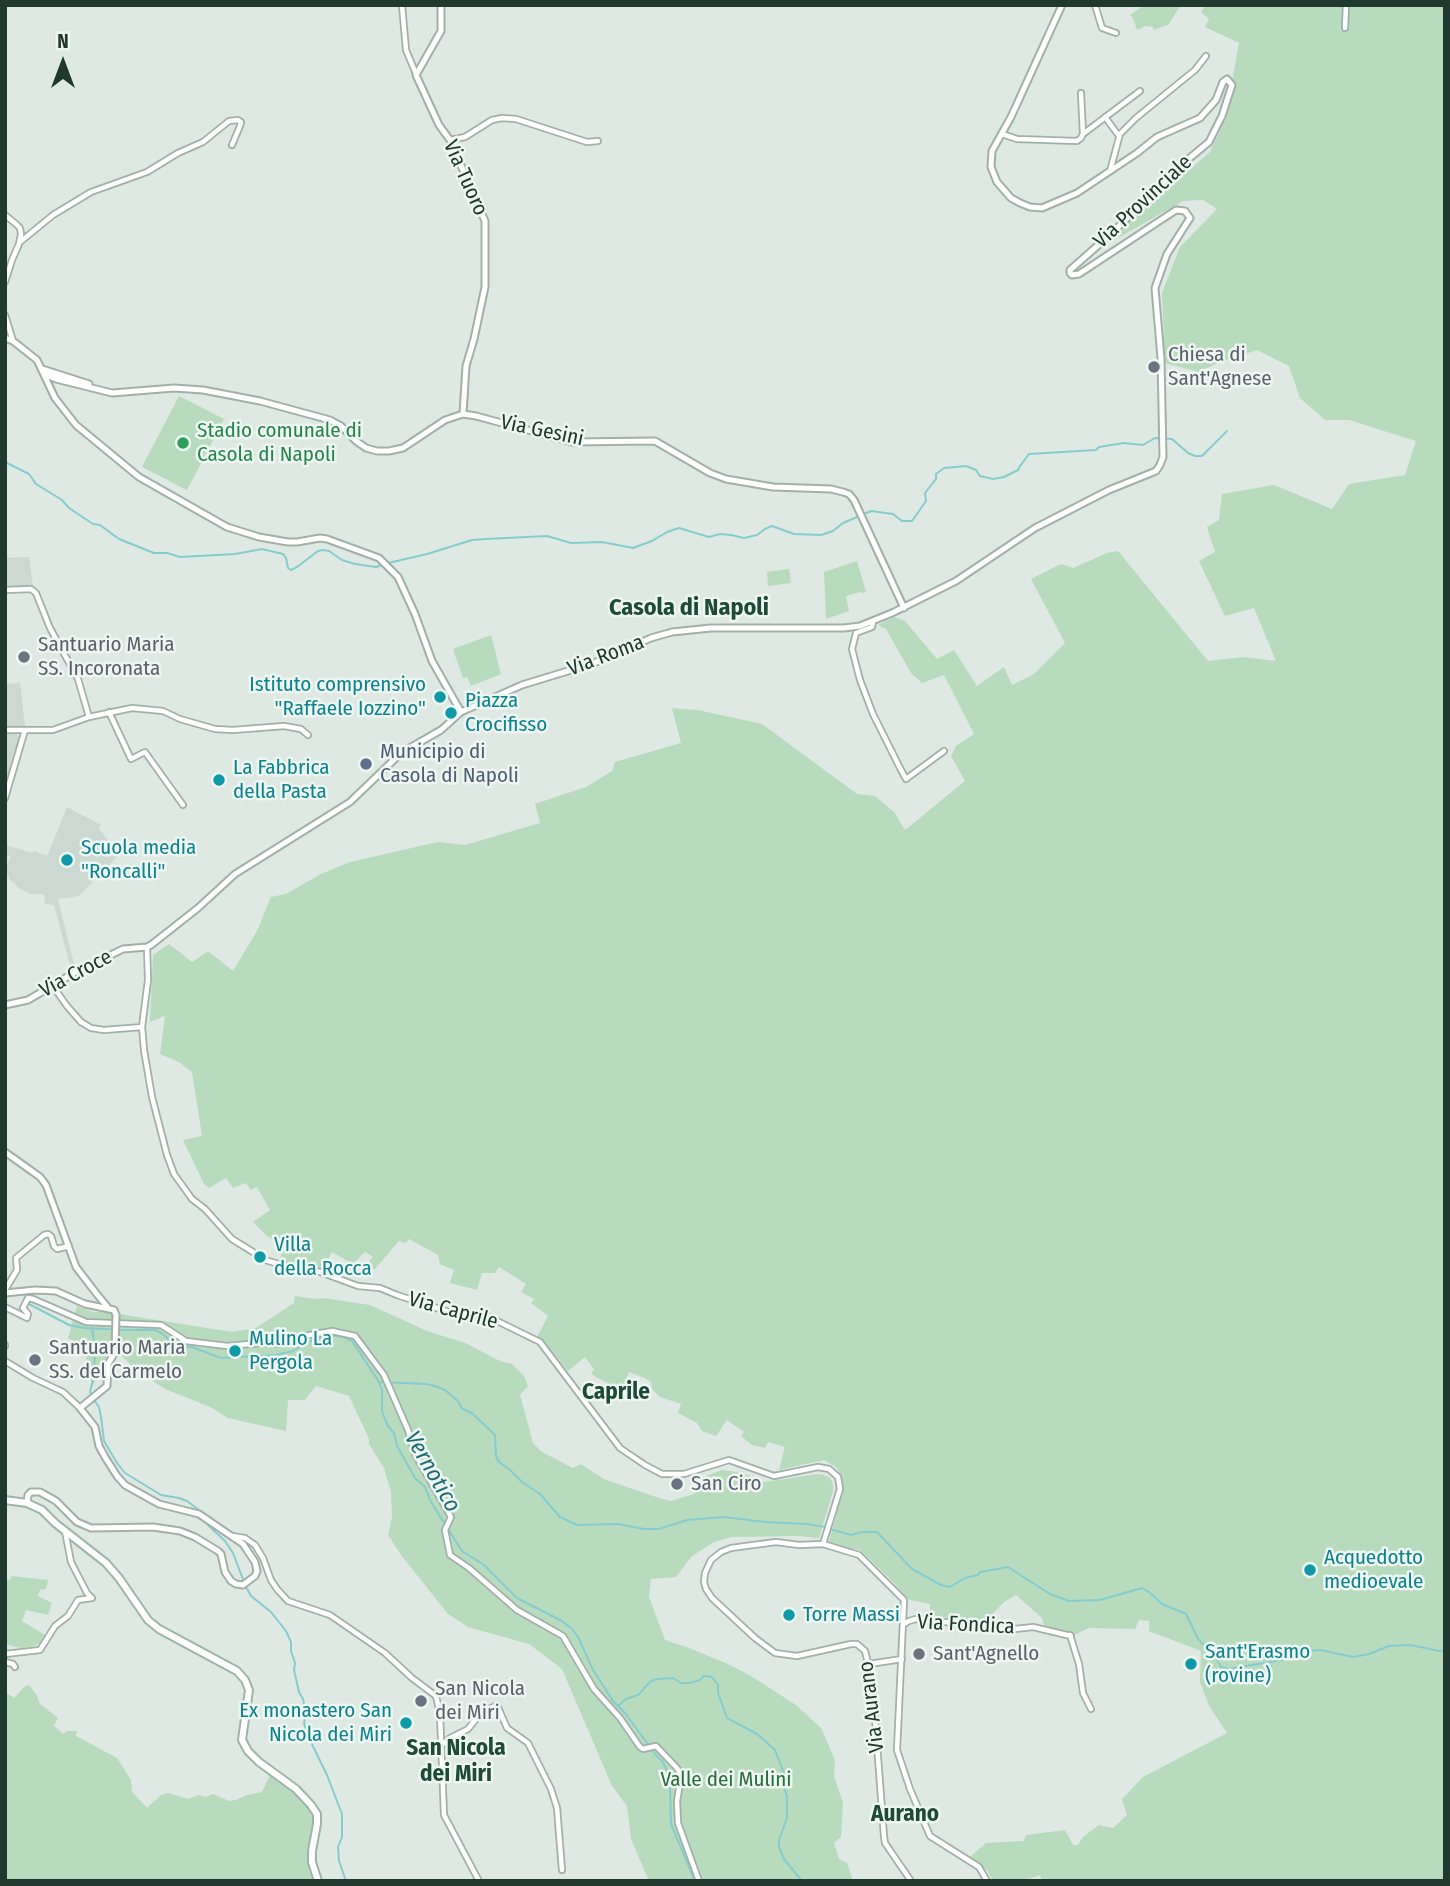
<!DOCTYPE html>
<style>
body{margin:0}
#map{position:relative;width:1450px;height:1886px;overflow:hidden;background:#dee9e3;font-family:"Fira Sans Condensed",sans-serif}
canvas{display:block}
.frame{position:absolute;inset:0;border:7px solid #20392f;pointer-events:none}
.north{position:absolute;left:28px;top:28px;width:70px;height:70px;-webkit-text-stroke:5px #eef6f1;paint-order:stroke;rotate:0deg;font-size:19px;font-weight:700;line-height:28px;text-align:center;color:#20392f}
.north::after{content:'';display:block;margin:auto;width:24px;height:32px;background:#20392f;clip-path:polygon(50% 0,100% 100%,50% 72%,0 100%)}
</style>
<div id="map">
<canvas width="1450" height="1886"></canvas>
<div class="frame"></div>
<div class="north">N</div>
</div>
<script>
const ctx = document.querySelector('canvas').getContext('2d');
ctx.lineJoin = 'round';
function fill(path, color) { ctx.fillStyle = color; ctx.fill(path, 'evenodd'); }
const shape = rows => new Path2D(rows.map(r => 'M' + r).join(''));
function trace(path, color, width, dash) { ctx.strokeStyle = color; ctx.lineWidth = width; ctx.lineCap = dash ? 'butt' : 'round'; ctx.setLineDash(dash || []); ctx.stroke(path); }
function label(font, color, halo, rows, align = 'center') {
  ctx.font = font + ' "Fira Sans Condensed",sans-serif'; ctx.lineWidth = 5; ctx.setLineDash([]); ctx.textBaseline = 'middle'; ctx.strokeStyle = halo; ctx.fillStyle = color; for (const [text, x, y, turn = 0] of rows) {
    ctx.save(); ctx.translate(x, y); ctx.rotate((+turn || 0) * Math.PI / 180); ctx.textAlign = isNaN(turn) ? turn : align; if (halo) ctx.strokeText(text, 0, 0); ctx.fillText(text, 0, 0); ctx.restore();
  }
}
const built = shape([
 [29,557,33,586,5,587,5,558],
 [20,683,25,726,5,728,5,684],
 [5,734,17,734,20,739,5,795],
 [67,807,101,825,99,828,114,849,117,857,79,896,58,899,75,968,71,970,54,905,45,904,44,894,30,894,19,888,10,880,5,868,11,856,5,854,5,845,33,853,33,850,47,856]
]);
const green = shape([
 [1145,5,1181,5,1168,25,1153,30,1153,27,1145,26,1137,30,1133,18,1130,15],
 [1205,5,1445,5,1445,1881,1042,1881,1040,1875,1023,1881,993,1881,987,1870,970,1857,986,1843,1024,1841,1026,1835,1065,1830,1073,1845,1078,1845,1083,1837,1099,1825,1113,1828,1127,1815,1122,1799,1143,1777,1227,1733,1209,1706,1200,1682,1201,1651,1149,1631,1149,1621,1139,1620,1135,1629,1089,1628,1076,1634,1044,1626,1042,1618,1016,1595,1004,1602,984,1623,930,1615,930,1604,910,1600,906,1597,891,1580,860,1550,841,1547,829,1542,843,1490,841,1475,836,1467,824,1460,779,1470,785,1447,768,1442,765,1448,752,1445,741,1436,744,1432,727,1420,716,1436,702,1431,697,1423,678,1413,681,1404,660,1397,652,1389,651,1382,645,1378,629,1372,617,1401,612,1396,611,1390,607,1383,591,1374,594,1369,585,1357,568,1371,556,1356,537,1337,548,1316,531,1303,534,1299,521,1292,526,1284,499,1267,495,1273,482,1273,477,1290,450,1283,454,1270,440,1264,438,1255,409,1239,405,1243,399,1241,374,1270,367,1264,373,1257,365,1252,353,1264,332,1252,323,1269,278,1261,285,1248,267,1236,253,1222,270,1210,257,1187,251,1190,246,1183,233,1188,226,1178,209,1188,204,1184,183,1140,202,1136,192,1072,179,1062,160,1054,165,1016,150,1022,153,955,169,944,192,962,208,951,233,971,257,931,271,897,286,894,321,874,350,862,438,842,465,845,540,823,535,804,586,787,612,771,615,762,681,743,672,708,698,710,762,724,857,794,875,796,894,812,905,830,965,781,951,756,956,746,974,734,944,675,922,683,911,673,886,629,878,625,895,617,905,621,937,659,954,650,977,686,1004,667,1012,685,1034,674,1065,643,1031,579,1061,564,1073,568,1107,553,1118,551,1208,661,1243,657,1276,661,1254,608,1225,616,1199,561,1215,552,1207,527,1219,520,1222,494,1274,485,1332,509,1349,484,1405,475,1416,441,1349,420,1325,420,1300,398,1289,366,1257,350,1218,363,1199,372,1165,363,1162,293,1180,247,1217,209,1203,200,1183,201,1111,242,1131,220,1209,153,1225,120,1239,43,1205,27,1209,19,1201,12],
 [179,396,224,419,187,490,142,467],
 [857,561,866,592,862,593,861,592,846,596,849,611,826,619,824,572],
 [789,569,791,583,768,586,767,572],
 [491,635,501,674,471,686,467,677,463,678,453,649],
 [295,1296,316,1299,324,1298,370,1305,427,1331,465,1343,500,1361,512,1364,524,1376,528,1386,520,1395,533,1443,542,1452,573,1468,581,1464,604,1479,659,1498,671,1501,694,1494,706,1476,722,1470,737,1472,758,1478,764,1482,818,1474,824,1475,830,1478,833,1484,833,1491,819,1538,798,1536,732,1537,714,1542,692,1556,676,1577,651,1579,649,1597,665,1640,689,1648,728,1664,751,1676,796,1705,821,1728,835,1760,834,1776,843,1803,841,1837,834,1843,839,1859,847,1863,853,1881,649,1881,631,1839,627,1806,612,1786,562,1669,529,1644,468,1627,448,1614,401,1555,388,1535,392,1517,391,1492,384,1468,369,1444,369,1439,349,1396,316,1386,305,1400,288,1400,286,1431,228,1418,210,1407,165,1389,136,1370,121,1355,109,1350,106,1353,106,1365,92,1386,84,1348,68,1338,77,1306,93,1312,106,1312,232,1332,256,1328,294,1303],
 [12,1576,48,1580,46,1589,40,1590,38,1596,52,1603,48,1615,26,1610,22,1621,45,1635,39,1644,31,1647,20,1648,5,1644,5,1580,10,1580],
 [29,1685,36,1694,40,1704,58,1718,54,1726,63,1734,67,1731,77,1731,76,1736,117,1758,131,1780,132,1792,147,1808,161,1795,168,1793,188,1799,199,1795,206,1797,213,1794,229,1801,236,1800,247,1795,262,1792,270,1775,276,1777,301,1797,314,1817,307,1852,308,1862,316,1881,5,1881,5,1692,14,1698,24,1687]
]);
const stream = shape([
 [5,462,29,474,36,484,62,500,69,508,93,524,100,525,119,539,154,553,167,553,180,557,199,556,235,554,262,549,283,554,286,558,288,568,291,570,297,567,318,551,323,550,329,551,342,560,355,564,376,567,382,565],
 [388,563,427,554,472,540,486,539,547,536,571,543,602,542,633,548,652,541,667,532,679,528,709,537,720,534,731,535,744,538,757,535,765,529,772,526,794,534,821,535,833,531,843,523,871,511,893,514,902,521,912,521,926,501,925,493,936,479,936,474,944,468,966,466,976,470,980,476,993,479,1004,477,1018,470,1020,466,1029,454,1096,450,1099,447,1124,443,1143,445,1155,438,1172,439,1188,453,1195,456,1202,456,1227,431],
 [29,1304,69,1325,84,1328,125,1330,155,1330,163,1334,175,1346,192,1347,221,1358,276,1355,293,1351,307,1342,319,1339,325,1335,340,1336,352,1341,379,1382,382,1390,382,1412,388,1426,394,1433,397,1446,415,1478,425,1487,431,1502,445,1524],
 [92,1328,95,1348,94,1376,90,1392,92,1395],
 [379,1382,426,1384,435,1386,445,1390,459,1402,461,1408,473,1414,495,1435,496,1456,499,1462,509,1469,522,1482,540,1494,560,1517,577,1525,618,1524,644,1529,659,1529,687,1520,724,1517,765,1522,807,1524,825,1527],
 [94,1400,99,1407,101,1417,104,1441,117,1463,125,1473,161,1495,179,1498,187,1501,203,1513],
 [208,1525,225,1541,233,1553,244,1582],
 [448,1529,462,1551,484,1565,517,1598,562,1621,572,1629,578,1637,593,1670,613,1701,625,1713,655,1754,663,1762,667,1771,670,1785,671,1824,695,1881],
 [830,1529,851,1535,862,1532,877,1532,912,1569,941,1585,950,1587,965,1578,978,1575,980,1572,1008,1567,1050,1594,1069,1601,1100,1600,1142,1588,1149,1592,1162,1604,1186,1614,1198,1639,1215,1656,1221,1667,1228,1669,1276,1661,1297,1657,1308,1651,1321,1650,1353,1657,1369,1654,1389,1646,1411,1645,1439,1651,1445,1650],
 [246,1587,251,1596,271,1612,286,1631,291,1642,291,1651,295,1663,294,1670,299,1692,303,1699,306,1714,304,1723,307,1734,327,1775,342,1814,342,1837,338,1847,339,1861,346,1881],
 [619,1705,626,1699,638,1695,651,1681,658,1679,673,1678,681,1683,689,1683,700,1680,704,1676,712,1677,718,1685,718,1693,727,1718,757,1734,775,1750,785,1776,783,1785,787,1796,787,1818,779,1840,779,1847,784,1859,802,1881]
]);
const minorTunnel = shape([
 [253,1252,265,1260]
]);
const minor = shape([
 [402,5,406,50,416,74],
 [1095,5,1102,28,1116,33],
 [1345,28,1346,5],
 [1105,117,1119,136],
 [1002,134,1017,139,1077,141,1081,138,1083,134,1081,93],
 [1083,134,1140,91],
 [450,140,465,137,492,120,502,118,516,119,587,142,598,141],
 [1110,171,1120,134,1136,118,1195,70,1206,56],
 [5,215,16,224,20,228,21,234,19,244,12,260,5,282],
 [20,242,53,215,91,192,147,172,178,153,203,142,229,121,238,120,241,122,240,126,232,145],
 [5,315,13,341],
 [5,590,31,589,36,593,50,628,78,679,89,717],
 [873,621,872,627,856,633,852,649,860,680,873,714,900,768,906,779,944,751],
 [109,712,131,759,145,752,183,805],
 [5,730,53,730,89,717,132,708,163,711,180,719,215,729,233,730,284,726,301,729,308,735],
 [5,798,25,730],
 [147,947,148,980,142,1027,144,1050,152,1097,167,1155,174,1174,192,1199,205,1209,232,1239,253,1252],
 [52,985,67,1006,81,1022,91,1028,104,1030,142,1027],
 [265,1260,289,1267,320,1272,358,1286,380,1288,397,1295,452,1313,487,1316,540,1342,620,1448,645,1465,662,1474,684,1474,729,1460,774,1476,818,1467,829,1469,838,1477,840,1489,823,1544],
 [5,1290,17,1270,16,1258,44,1235,48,1234,51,1236,54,1246,57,1249,69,1246],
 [5,1307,27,1318,28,1314,23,1308,28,1298,33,1299,86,1322,161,1325,186,1341,227,1346,261,1343,279,1344,310,1335,332,1331,355,1336,384,1375,408,1430,415,1454,451,1517,445,1530,450,1555,469,1568,517,1610,563,1636,594,1689,620,1718,640,1747,643,1749,656,1746,676,1767,679,1771,679,1789,677,1801,678,1823,699,1881],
 [5,1345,5,1346],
 [5,1361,33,1378,63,1392,80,1408],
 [232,1536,245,1538,255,1545,263,1558,271,1580,277,1589,288,1601,330,1615,385,1653,412,1678,436,1696,440,1714,444,1815,479,1881],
 [904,1624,909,1621,916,1619,964,1624,981,1628,1015,1629,1033,1627,1071,1636],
 [1070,1635,1079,1664,1083,1693,1091,1709],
 [5,1654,40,1650,55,1626,68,1616,78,1600,92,1598,87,1593,71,1562,65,1531],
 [5,1662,13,1664,15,1667],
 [869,1664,902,1659],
 [443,1744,450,1738,468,1729,476,1719,491,1708,497,1705,507,1728,528,1743,551,1789,557,1808,562,1870],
 [911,1881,885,1843,884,1836,872,1679,865,1651,857,1644,851,1644,797,1656,775,1653,755,1638,712,1598,706,1589,704,1582,705,1573,711,1560,721,1552,731,1548,776,1542,799,1545,823,1544,859,1555,904,1600,897,1750,910,1789,930,1836,979,1867,987,1881]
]);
const tertiary = shape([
 [441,5,441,31,416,75,439,125,450,140,485,221,485,287,474,339,466,366,463,414],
 [5,338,13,341,37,360,55,398,76,425,139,477,227,527,259,537,288,542,297,542,320,538,327,539,379,558,398,577,415,614,432,661,461,712],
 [42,369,89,384],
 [44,374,56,379,112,393,174,388,203,390,260,401,330,420,341,426,356,441,366,448,377,451,389,451,403,448,445,420,463,414,476,416,572,442,655,441,710,473,726,479,773,487,831,489,843,492,849,494,854,500,904,608],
 [5,1005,28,1000,74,973,123,949,147,947,151,945,198,908,235,874,350,802,401,753,441,730,461,712,522,685,594,663,651,638,672,632,711,628,844,628,860,626,892,613,956,581,1035,528,1109,490,1156,471,1160,465,1163,457,1161,358,1155,288,1167,254,1190,218,1185,211,1176,210,1079,274,1072,275,1070,273,1070,270,1111,234,1180,166,1209,142,1222,116,1232,85,1227,79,1223,82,1216,100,1200,118,1157,137,1137,153,1077,193,1042,208,1030,207,1020,203,1011,198,997,182,991,167,992,151,1011,117,1062,5],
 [5,1152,40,1177,46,1185,76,1267,96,1293,109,1309,114,1310,116,1315],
 [5,1293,35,1290,56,1291,85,1304,109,1309],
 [27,1503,28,1495,31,1492,40,1492,56,1501,77,1522,91,1528,153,1527,180,1531,195,1537,218,1551,221,1554,225,1572,231,1581,236,1584,243,1585,255,1576,257,1571,255,1562,243,1544,199,1514,159,1504,125,1485,117,1476,105,1457,99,1446,95,1427,80,1408,107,1386,108,1364,115,1352,115,1348]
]);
const secondary = shape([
 [5,1500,27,1503,42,1510,55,1523,106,1563,119,1578,148,1620,159,1629,237,1671,245,1680,249,1690,242,1740,248,1751,259,1762,296,1789,311,1805,317,1814,317,1824,312,1851,312,1862,318,1881]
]);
const tertiaryBridge = shape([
 [115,1348,116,1315]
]);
const markers = [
 [1154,367,7,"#6b7280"],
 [183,443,7,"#2e9e5b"],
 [24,657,7,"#6b7280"],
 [440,697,7,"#0f9aa8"],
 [451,713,7,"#0f9aa8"],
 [366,764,7,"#5c6f8a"],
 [219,780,7,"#0f9aa8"],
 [67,860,7,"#0f9aa8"],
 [260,1257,7,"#0f9aa8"],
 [235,1351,7,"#0f9aa8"],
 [35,1360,7,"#6b7280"],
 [677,1484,7,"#6b7280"],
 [1310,1570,7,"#0f9aa8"],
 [789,1615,7,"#0f9aa8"],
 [919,1654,7,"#6b7280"],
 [1191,1664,7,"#0f9aa8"],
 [421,1701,7,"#6b7280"],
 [406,1723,7,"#0f9aa8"]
];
const streetNames = [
 ["Via Tuoro",465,178,66],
 ["Via Provinciale",1143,202,-43],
 ["Via Gesini",542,431,12],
 ["Via Roma",606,656,-21],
 ["Via Croce",76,974,-28],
 ["Via Caprile",453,1311,15],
 ["Via Fondica",966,1625,3],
 ["Via Aurano",872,1707,-97]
];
const worshipNames = [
 ["Chiesa di",1168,355],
 ["Sant'Agnese",1168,379],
 ["Santuario Maria",38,645],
 ["SS. Incoronata",38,669],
 ["Santuario Maria",49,1348],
 ["SS. del Carmelo",49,1372],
 ["San Ciro",691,1484],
 ["Sant'Agnello",933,1654],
 ["San Nicola",435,1689],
 ["dei Miri",435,1713]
];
const leisureNames = [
 ["Stadio comunale di",197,431],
 ["Casola di Napoli",197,455]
];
const cultureNames = [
 ["Istituto comprensivo",426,685,"right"],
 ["\"Raffaele Iozzino\"",426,709,"right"],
 ["Piazza",465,701],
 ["Crocifisso",465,725],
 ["La Fabbrica",233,768],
 ["della Pasta",233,792],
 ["Scuola media",81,848],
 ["\"Roncalli\"",81,872],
 ["Villa",274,1245],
 ["della Rocca",274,1269],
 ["Mulino La",249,1339],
 ["Pergola",249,1363],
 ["Acquedotto",1324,1558],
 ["medioevale",1324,1582],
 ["Torre Massi",803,1615],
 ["Sant'Erasmo",1205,1652],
 ["(rovine)",1205,1676],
 ["Ex monastero San",392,1711,"right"],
 ["Nicola dei Miri",392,1735,"right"]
];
const serviceNames = [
 ["Municipio di",380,752],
 ["Casola di Napoli",380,776]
];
const parkNames = [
 ["Valle dei Mulini",726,1780]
];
const neighbourhoodNames = [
 ["Caprile",616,1393],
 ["San Nicola",456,1749],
 ["dei Miri",456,1775],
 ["Aurano",905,1815]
];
const waterNames = [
 ["Vernotico",432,1472,60]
];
const quarterNames = [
 ["Casola di Napoli",689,608]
];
fill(built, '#ccd9d2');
fill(green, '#b7dbbc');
trace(stream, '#86ccce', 2);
trace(minorTunnel, '#b8c6bf', 4.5, [4.5, 2]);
trace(minor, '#a1b1a9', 8);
trace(tertiary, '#a1b1a9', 9);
trace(secondary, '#9eb5aa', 10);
trace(minor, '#fff', 4.5);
trace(tertiary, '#fff', 5);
trace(secondary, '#fff', 6);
trace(tertiaryBridge, '#a1b1a9', 9, []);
trace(tertiaryBridge, '#fff', 5);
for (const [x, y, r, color] of markers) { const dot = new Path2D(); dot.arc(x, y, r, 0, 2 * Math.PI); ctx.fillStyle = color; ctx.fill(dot); trace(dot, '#eef6f1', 2.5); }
label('21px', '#20392f', '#eef6f1', streetNames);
label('21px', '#5b616d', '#eef6f1', worshipNames, 'left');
label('21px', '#27864d', '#eef6f1', leisureNames, 'left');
label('21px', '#0d838f', '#eef6f1', cultureNames, 'left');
label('21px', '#4e5e75', '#eef6f1', serviceNames, 'left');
label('21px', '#2b6e3d', '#eef6f1', parkNames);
label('bold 23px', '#1d4a39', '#eef6f1', neighbourhoodNames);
label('italic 23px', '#1c6e73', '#eef6f1', waterNames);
label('bold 24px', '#1d4a39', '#eef6f1', quarterNames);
</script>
